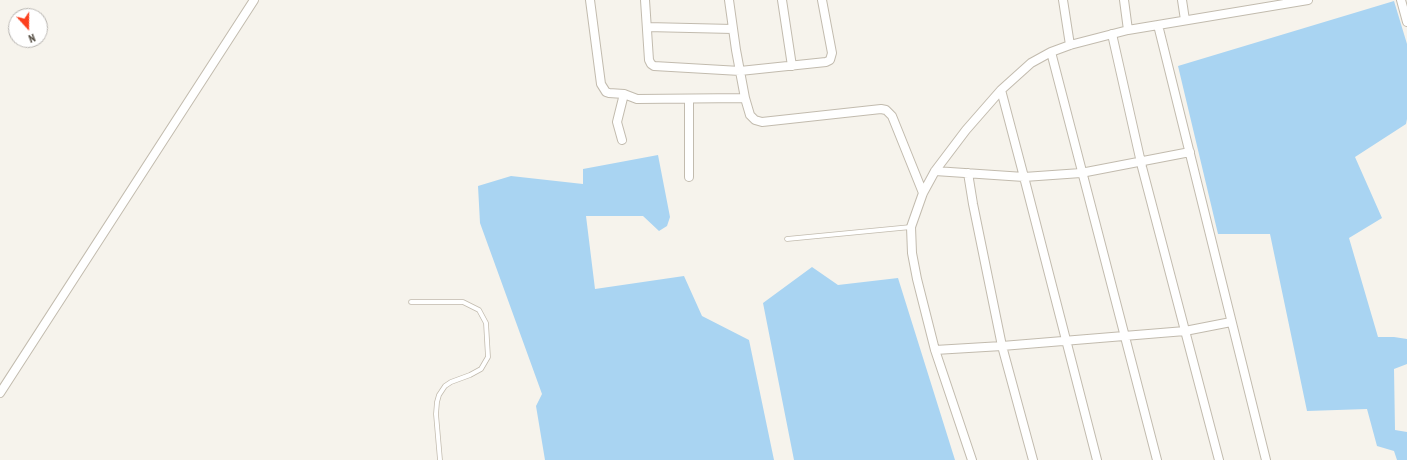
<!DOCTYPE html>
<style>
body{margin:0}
#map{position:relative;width:1407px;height:460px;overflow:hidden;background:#f6f3ec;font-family:"PT Sans Narrow",sans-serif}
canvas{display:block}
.north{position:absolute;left:8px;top:8px;width:40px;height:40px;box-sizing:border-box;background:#fff;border:1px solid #b7b4b0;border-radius:50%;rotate:159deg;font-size:11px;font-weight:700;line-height:16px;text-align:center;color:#4b4439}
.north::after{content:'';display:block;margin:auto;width:14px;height:18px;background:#fc3f1d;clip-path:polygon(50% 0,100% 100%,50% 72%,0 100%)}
</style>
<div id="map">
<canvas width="1407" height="460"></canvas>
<div class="north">N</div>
</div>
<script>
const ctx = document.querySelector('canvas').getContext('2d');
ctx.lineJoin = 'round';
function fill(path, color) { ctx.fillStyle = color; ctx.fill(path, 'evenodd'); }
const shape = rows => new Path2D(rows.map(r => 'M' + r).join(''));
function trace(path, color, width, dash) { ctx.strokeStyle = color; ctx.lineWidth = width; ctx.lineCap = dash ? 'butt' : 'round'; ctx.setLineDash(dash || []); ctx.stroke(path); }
const water = shape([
 [1394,1,1407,44,1407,119,1406,124,1355,157,1382,218,1349,238,1378,337,1394,337,1407,339,1407,364,1394,369,1395,430,1407,432,1407,460,1397,460,1394,451,1377,446,1367,409,1307,411,1270,234,1218,234,1178,66],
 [658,155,670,217,667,226,659,231,643,216,586,216,595,289,684,276,702,316,749,340,774,460,545,460,536,406,542,394,480,223,478,186,511,176,583,184,583,169],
 [812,267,838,285,898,278,955,460,794,460,763,303]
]);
const service = shape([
 [787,239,911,227],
 [411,302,463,302,479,310,486,323,488,357,481,369,470,375,451,382,445,386,439,395,437,402,436,414,440,460]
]);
const minor = shape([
 [590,0,601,84,606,92,609,93,624,94,637,99,745,98],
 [645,0,649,60,651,64,654,66,740,71,826,62,830,60,832,53,822,0],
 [729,0,736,50,745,98,750,115,755,120,762,122,881,109,886,110,892,116,923,193],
 [782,0,792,66],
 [1063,0,1070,45],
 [1124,0,1128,30],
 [1182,0,1185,20],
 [1401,0,1407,22],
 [1158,25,1266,460],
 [647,27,733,29],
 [1112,34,1142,167,1219,460],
 [1051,52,1157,460],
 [689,99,689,177],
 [622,140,617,122,624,94],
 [935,171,1024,177,1001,90],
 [935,350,1002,346,973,204,968,173],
 [0,393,254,0],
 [972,460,935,350,917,279,912,253,911,227,923,193,935,171,966,130,1001,90,1031,63,1051,52,1070,45,1128,30,1308,0],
 [1033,460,1002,346,1185,331,1231,322],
 [1097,460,1024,177,1081,173,1190,152]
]);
fill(water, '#a9d4f2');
trace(service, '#c2bbae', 5.5);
trace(minor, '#c2bbae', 10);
trace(service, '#fff', 4);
trace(minor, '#fff', 8);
</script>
